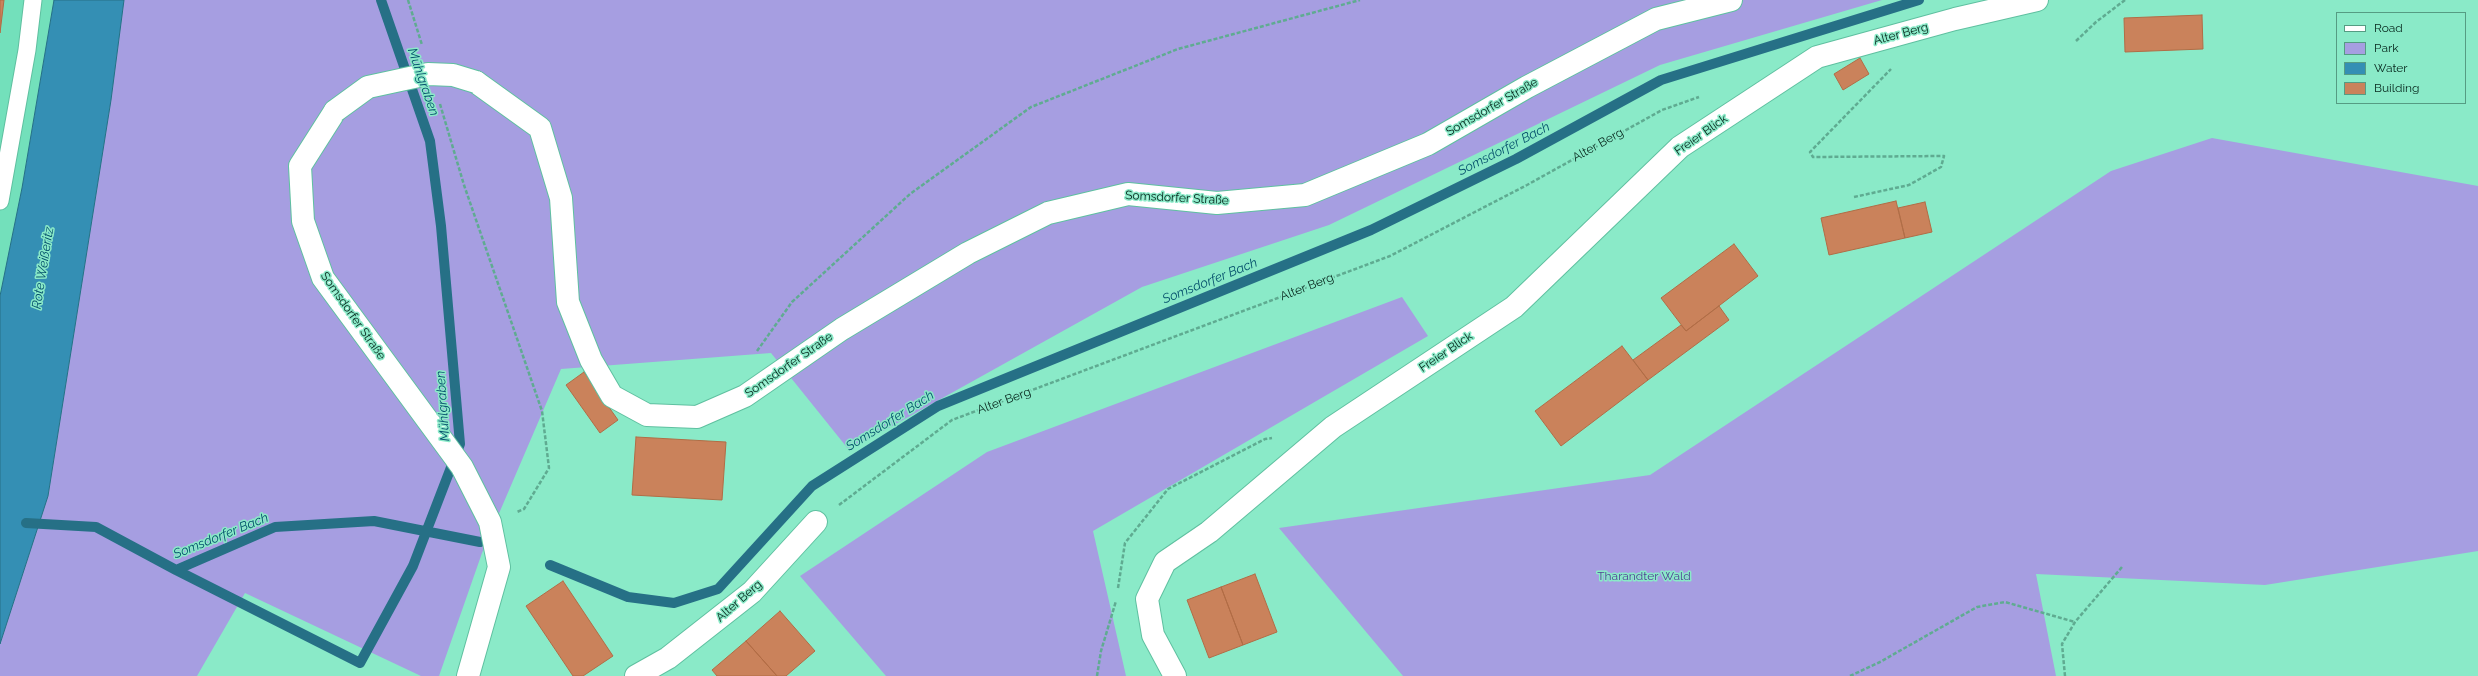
<!DOCTYPE html>
<meta charset="utf-8">
<style>
body{margin:0}
#map{position:relative;width:2478px;height:676px;overflow:hidden;background:#8aeac8;font-family:Raleway,sans-serif}
canvas{display:block}
.legend{position:absolute;left:2336px;top:12px;width:130px;height:92px;box-sizing:border-box;background:#8aeac8;border:1px solid #559c83;margin:0;padding:5px 7px;list-style:none;font-size:12px;color:#06261c}
.legend li{display:flex;align-items:center;gap:8px;height:20px}
.legend b{width:20px;border:1px solid #559c83}
</style>
<div id="map">
<canvas width="2478" height="676"></canvas>
<ul class="legend">
<li><b style="height:5px;background:#fff"></b>Road</li>
<li><b style="height:11px;background:#a69ee1"></b>Park</li>
<li><b style="height:11px;background:#348fb4"></b>Water</li>
<li><b style="height:11px;background:#ca825b"></b>Building</li>
</ul>
</div>
<script>
const ctx = document.querySelector('canvas').getContext('2d');
ctx.lineJoin = 'round';
function fill(path, color) { ctx.fillStyle = color; ctx.fill(path, 'evenodd'); }
const shape = rows => new Path2D(rows.map(r => 'M' + r).join(''));
function trace(path, color, width, dash) { ctx.strokeStyle = color; ctx.lineWidth = width; ctx.lineCap = dash ? 'butt' : 'round'; ctx.setLineDash(dash || []); ctx.stroke(path); }
function label(font, color, halo, rows, align = 'center') {
  ctx.font = font + ' Raleway,sans-serif'; ctx.lineWidth = 3; ctx.setLineDash([]); ctx.textBaseline = 'middle'; ctx.strokeStyle = halo; ctx.fillStyle = color; for (const [text, x, y, turn = 0] of rows) {
    ctx.save(); ctx.translate(x, y); ctx.rotate((+turn || 0) * Math.PI / 180); ctx.textAlign = isNaN(turn) ? turn : align; if (halo) ctx.strokeText(text, 0, 0); ctx.fillText(text, 0, 0); ctx.restore();
  }
}
const built = shape([
 [0,0,54,0,22,188,0,296]
]);
const green = shape([
 [124,0,1882,0,1660,65,1329,225,1142,287,849,450,771,353,561,369,482,553,439,676,421,676,245,593,197,676,0,676,0,644,48,496,111,100],
 [2212,138,2478,186,2478,551,2265,585,2036,574,2056,676,1403,676,1279,528,1650,475,2111,171],
 [1402,297,1428,336,1093,531,1126,676,886,676,800,576,987,452]
]);
const water = shape([
 [54,0,124,0,111,100,48,496,0,644,0,296,22,188,54,0]
]);
const stream = shape([
 [26,523,96,527,176,570,275,527,374,521,480,542],
 [550,565,628,597,674,603,718,589,812,486,938,406,1371,230,1516,159,1661,80,1919,0],
 [176,570,360,663,413,566,460,444,441,226,430,141,381,0]
]);
const building = shape([
 [0,0,4,0,0,33,0,0],
 [2202,15,2203,49,2125,52,2124,18,2202,15],
 [1860,58,1869,74,1843,90,1834,74,1860,58],
 [1896,201,1905,238,1829,255,1821,218,1896,201],
 [1925,202,1932,232,1905,238,1898,208,1925,202],
 [1734,244,1758,276,1686,331,1661,298,1734,244],
 [1719,306,1729,320,1648,380,1633,360,1681,325,1686,331,1719,306],
 [1622,346,1648,380,1561,446,1535,411,1622,346],
 [584,372,618,420,600,433,566,385,584,372],
 [636,437,726,442,722,500,632,495,636,437],
 [1255,574,1277,632,1243,645,1221,587,1255,574],
 [563,581,613,656,583,676,573,676,526,606,563,581],
 [1221,587,1243,645,1209,658,1187,600,1221,587],
 [780,611,815,651,786,676,777,676,746,641,780,611],
 [746,641,777,676,717,676,712,670,746,641]
]);
const path = shape([
 [408,0,422,45],
 [2076,41,2096,22,2125,0],
 [440,104,464,185,542,411,549,468,524,509,517,512],
 [1854,197,1909,185,1941,167,1944,156,1813,157,1810,152,1891,69],
 [757,351,792,302,910,194,1031,107,1178,49,1360,0],
 [839,505,952,420,1390,256,1527,185,1662,110,1699,97],
 [1118,588,1125,543,1168,489,1265,439,1272,438],
 [1097,676,1101,651,1116,601],
 [1850,676,1880,662,1977,607,2005,602,2075,622],
 [2065,676,2062,644,2075,622,2122,567]
]);
const lane = shape([
 [0,201,27,50,33,0]
]);
const street = shape([
 [476,82,540,128,561,198,568,302,591,360,612,396,647,415,697,417,745,396,842,329,968,253,1048,213,1128,194,1217,203,1305,195,1428,144,1527,87,1656,19,1731,0],
 [335,111,300,166,303,221,323,278,462,467,490,522,499,567,468,676],
 [636,676,668,658,752,592,816,522],
 [1175,676,1153,635,1147,599,1165,562,1209,532,1333,427,1514,307,1680,147,1817,57,1955,19,2037,0]
]);
const streetBridge = shape([
 [335,111,368,87,428,74,453,75,476,82]
]);
const streetNames = [
 ["Alter Berg",1901,34,-15],
 ["Somsdorfer Straße",1492,107,-30],
 ["Freier Blick",1701,135,-35],
 ["Alter Berg",1598,145,-29],
 ["Somsdorfer Straße",1177,198,3],
 ["Alter Berg",1307,287,-21],
 ["Somsdorfer Straße",353,316,55],
 ["Freier Blick",1446,352,-34],
 ["Somsdorfer Straße",789,365,-35],
 ["Alter Berg",1004,401,-20],
 ["Alter Berg",739,601,-41]
];
const parkNames = [
 ["Tharandter Wald",1644,576]
];
const waterNames = [
 ["Mühlgraben",423,82,71],
 ["Somsdorfer Bach",1504,149,-27],
 ["Rote Weißeritz",43,268,-81],
 ["Somsdorfer Bach",1210,281,-22],
 ["Mühlgraben",443,406,-94],
 ["Somsdorfer Bach",890,421,-32],
 ["Somsdorfer Bach",221,536,-22]
];
fill(built, '#73e0bb');
fill(green, '#a69ee1');
fill(water, '#348fb4');
trace(water, '#267086', 1);
trace(stream, '#267086', 10);
fill(building, '#ca825b');
trace(building, '#b16c45', 1);
trace(lane, '#5fc0a0', 19);
trace(street, '#5fc0a0', 24);
trace(path, '#5fab91', 2.5, [4, 2]);
trace(lane, '#fff', 17);
trace(street, '#fff', 22);
trace(streetBridge, '#5fc0a0', 24, []);
trace(streetBridge, '#fff', 22);
label('12px', '#06261c', '#8aeac8', streetNames);
label('12px', '#524194', '#8aeac8', parkNames);
label('italic 13px', '#05516c', '#8aeac8', waterNames);
</script>
